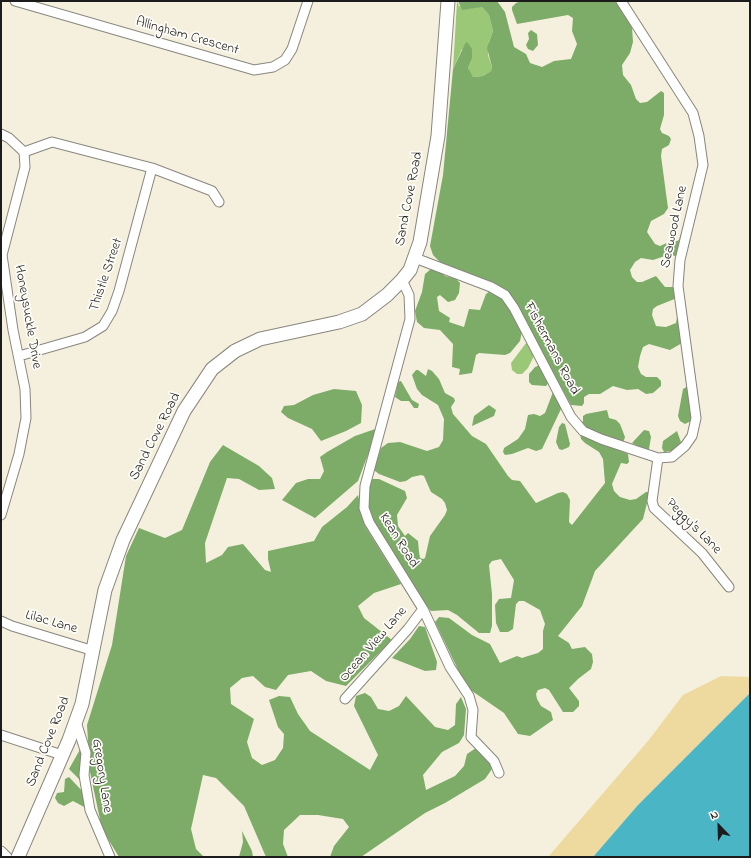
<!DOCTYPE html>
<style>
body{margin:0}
#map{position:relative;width:751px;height:858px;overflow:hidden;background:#f5f0de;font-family:"Indie Flower",sans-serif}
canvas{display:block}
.frame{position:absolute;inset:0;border:2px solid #1c1c1c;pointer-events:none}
.north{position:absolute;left:699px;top:806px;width:40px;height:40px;-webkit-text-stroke:3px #fdfcf7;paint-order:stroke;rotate:337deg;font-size:11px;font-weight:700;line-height:16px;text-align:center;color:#1c1c1c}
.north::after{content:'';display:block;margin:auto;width:14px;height:18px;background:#1c1c1c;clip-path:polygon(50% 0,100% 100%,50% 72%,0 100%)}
</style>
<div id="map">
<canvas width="751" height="858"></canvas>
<div class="frame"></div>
<div class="north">N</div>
</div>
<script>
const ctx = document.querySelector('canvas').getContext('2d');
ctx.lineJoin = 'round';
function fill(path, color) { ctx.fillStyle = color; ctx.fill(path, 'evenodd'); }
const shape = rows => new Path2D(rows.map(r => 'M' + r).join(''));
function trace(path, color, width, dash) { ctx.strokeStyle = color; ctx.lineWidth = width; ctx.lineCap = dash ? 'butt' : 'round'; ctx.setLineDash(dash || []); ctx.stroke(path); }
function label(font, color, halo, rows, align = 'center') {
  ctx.font = font + ' "Indie Flower",sans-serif'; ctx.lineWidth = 3.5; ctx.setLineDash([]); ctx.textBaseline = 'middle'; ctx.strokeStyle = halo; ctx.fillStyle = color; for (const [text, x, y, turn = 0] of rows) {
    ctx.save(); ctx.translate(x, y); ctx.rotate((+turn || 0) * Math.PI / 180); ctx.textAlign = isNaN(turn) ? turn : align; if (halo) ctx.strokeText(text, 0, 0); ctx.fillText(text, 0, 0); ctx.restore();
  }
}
const green = shape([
 [457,1,459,6,468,9,476,7,482,7,489,15,493,31,489,42,488,55,492,67,491,71,483,76,473,77,469,73,468,68,472,59,462,49,453,69],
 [526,343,534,354,533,358,528,368,522,374,517,374,512,370,511,363]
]);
const forest = shape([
 [458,1,497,1,505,12,514,47,526,54,530,63,542,67,554,61,571,59,577,44,572,31,573,18,568,15,517,24,512,10,512,7,516,3,521,1,617,1,627,16,632,28,633,42,630,53,622,65,623,75,631,85,636,99,640,103,647,102,661,91,664,93,664,115,660,129,662,133,669,136,671,139,669,145,662,149,661,156,668,208,664,214,651,221,647,232,655,244,660,246,671,241,677,241,679,240,685,221,676,256,668,255,653,260,641,258,635,262,630,270,632,277,637,282,642,282,656,276,665,287,678,287,677,298,657,306,653,309,652,315,656,326,666,327,676,323,678,311,682,343,670,350,649,344,643,347,640,356,638,367,641,374,646,377,657,377,661,381,661,386,653,393,646,394,638,389,627,390,613,386,600,394,589,394,584,397,584,403,582,406,571,405,513,299,443,265,433,255,430,246,443,175,453,69,466,42,468,43,472,49,472,59,468,68,473,77,483,76,491,71,492,67,487,48,493,31,489,15,482,7,462,10],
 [531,30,537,34,538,45,533,51,528,49,526,45,529,39,528,33],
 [431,269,442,273,445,276,456,279,460,283,459,293,455,300,448,302,440,295,437,297,439,311,450,318,449,322,464,327,469,309,480,310,486,294,490,291,506,301,522,331,520,341,510,353,505,355,479,353,476,355,472,373,459,375,460,369,452,367,453,344,440,330,424,328,417,322,415,311,422,292,425,274],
 [540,365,549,382,546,386,532,385,529,382,529,374,535,367],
 [428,369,432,371,439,379,445,393,454,398,455,401,451,407,453,414,472,436,486,444,508,476,512,480,520,481,536,503,558,493,563,492,567,494,570,500,569,522,572,525,605,483,603,459,599,452,585,443,581,439,580,434,628,454,629,462,627,464,621,463,612,484,614,491,620,497,630,500,636,499,646,492,648,492,649,495,643,519,595,571,582,606,558,636,569,643,572,649,585,647,592,654,593,662,591,669,578,679,569,688,579,701,579,706,573,712,563,712,549,690,545,688,538,690,536,694,537,699,541,706,551,712,553,720,530,736,518,734,504,713,472,691,463,680,435,622,439,617,449,618,472,635,490,644,500,663,517,656,522,658,528,656,538,653,543,649,543,631,545,624,540,610,524,601,519,601,516,604,513,629,508,632,500,632,496,623,495,605,499,599,511,598,514,580,501,559,492,561,489,565,492,594,492,626,490,633,479,633,457,615,448,610,431,611,426,606,370,516,366,501,371,479,379,479,405,491,407,498,397,515,398,526,405,536,408,533,418,541,419,552,420,558,423,559,425,558,430,536,445,515,447,510,445,503,442,499,431,492,424,476,421,475,412,477,406,481,400,482,379,474,375,471,375,466,381,448,388,443,400,442,427,451,439,447,443,440,444,419,438,405,422,395,417,389,412,375,416,370,418,370,426,376],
 [401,381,412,400,419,404,418,408,414,408,409,401,401,401,395,397,398,382],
 [688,386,692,416,691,421,685,424,680,421,678,416,683,389],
 [334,389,356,391,362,405,361,423,346,431,321,441,312,429,288,418,281,412,284,406,294,405,313,395],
 [553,392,561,405,561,409,542,449,536,451,528,448,512,454,505,455,503,452,504,448,518,439,525,429,528,415,534,414,540,416,545,413],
 [489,405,496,410,494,416,472,426,474,416],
 [607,410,609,418,616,420,620,424,625,437,623,443,590,432,581,424,583,421,583,416,586,414],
 [562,423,565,424,570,444,569,447,562,450,559,449,556,442,559,427],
 [378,428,358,481,315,518,282,500,296,483,308,479,320,479,324,471,320,457,327,452,355,436],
 [644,430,649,431,651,437,649,449,647,451,632,443],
 [677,431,682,445,672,451,664,452,662,448,663,441],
 [223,445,259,466,272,478,275,489,259,490,239,479,227,478,205,543,206,563,222,555,228,547,243,544,265,570,271,572,268,559,268,551,314,541,322,527,347,507,358,495,365,526,401,584,374,593,358,606,364,618,392,640,346,686,326,681,311,671,288,675,276,690,265,687,253,676,242,678,230,688,231,704,254,719,247,742,252,758,262,765,275,760,283,748,284,734,278,727,269,700,279,696,290,697,298,714,310,731,370,770,378,755,354,706,356,696,365,693,371,697,378,709,389,711,399,706,406,696,435,727,448,730,455,725,456,704,461,697,466,709,464,735,459,743,442,752,423,775,426,790,455,776,464,766,467,754,476,748,487,757,492,769,485,779,445,803,425,813,361,857,330,857,334,846,349,827,343,819,318,815,300,815,284,830,283,844,288,857,266,857,244,806,216,778,203,775,191,829,196,849,204,857,119,857,102,829,90,772,87,725,112,645,126,556,139,528,165,538,182,530,210,462],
 [419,626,425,627,437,662,436,670,425,671,392,658,410,639],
 [82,746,83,783,69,769],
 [69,777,84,793,86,808,73,801,64,806,58,803,55,798,57,793,64,792,65,779],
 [242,831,252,851,253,857,239,857,243,842]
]);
const sand = shape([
 [721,676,750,677,750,693,638,805,593,857,548,857,648,741,683,695]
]);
const water = shape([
 [750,693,750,857,593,857,638,805]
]);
const street = shape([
 [15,1,254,70,273,67,285,60,292,49,308,1],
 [1,134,9,138,24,152,25,167,2,255,13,330,25,389,26,418,19,454,1,515],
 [24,152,52,142,152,168,212,191,219,202],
 [415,258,491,287,505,295,514,308,571,417,583,431,601,439,658,458,672,457,685,446,692,436,696,418,678,286,680,260,703,165,699,136,693,113,621,1],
 [402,280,409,295,410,319,365,486,364,508,369,522,423,609,450,667,469,696,473,710,471,737,494,761,499,773],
 [19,356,85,337,103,326,112,311,119,291,152,168],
 [658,458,652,501,654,508,702,553,729,587],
 [1,621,12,626,94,651],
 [345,699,408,629,423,609],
 [76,722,86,753,84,775,90,810,110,857],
 [1,735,62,755],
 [1,851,7,857]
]);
const secondary = shape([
 [18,857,69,740,82,704,105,590,123,540,184,411,212,369,235,351,260,339,339,322,362,314,387,295,402,280,410,270,420,242,438,136,448,1]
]);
const streetNames = [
 ["Allingham Crescent",187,37,16],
 ["Sand Cove Road",410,199,-79],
 ["Seawood Lane",675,227,-78],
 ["Thistle Street",107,275,-71],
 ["Honeysuckle Drive",27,317,80],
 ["Fishermans Road",551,349,62],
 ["Sand Cove Road",156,437,-63],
 ["Peggy's Lane",693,527,45],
 ["Kean Road",398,541,58],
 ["Lilac Lane",51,623,16],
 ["Ocean View Lane",374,645,-49],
 ["Sand Cove Road",49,742,-68],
 ["Gregory Lane",101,776,81]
];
fill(green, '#9bc876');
fill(forest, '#7cac67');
fill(sand, '#eeda9e');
fill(water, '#49b5c5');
trace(street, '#88867d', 11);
trace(secondary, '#88867d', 15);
trace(street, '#fff', 9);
trace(secondary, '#fff', 13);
label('14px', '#1c1c1c', '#fdfcf7', streetNames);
</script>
